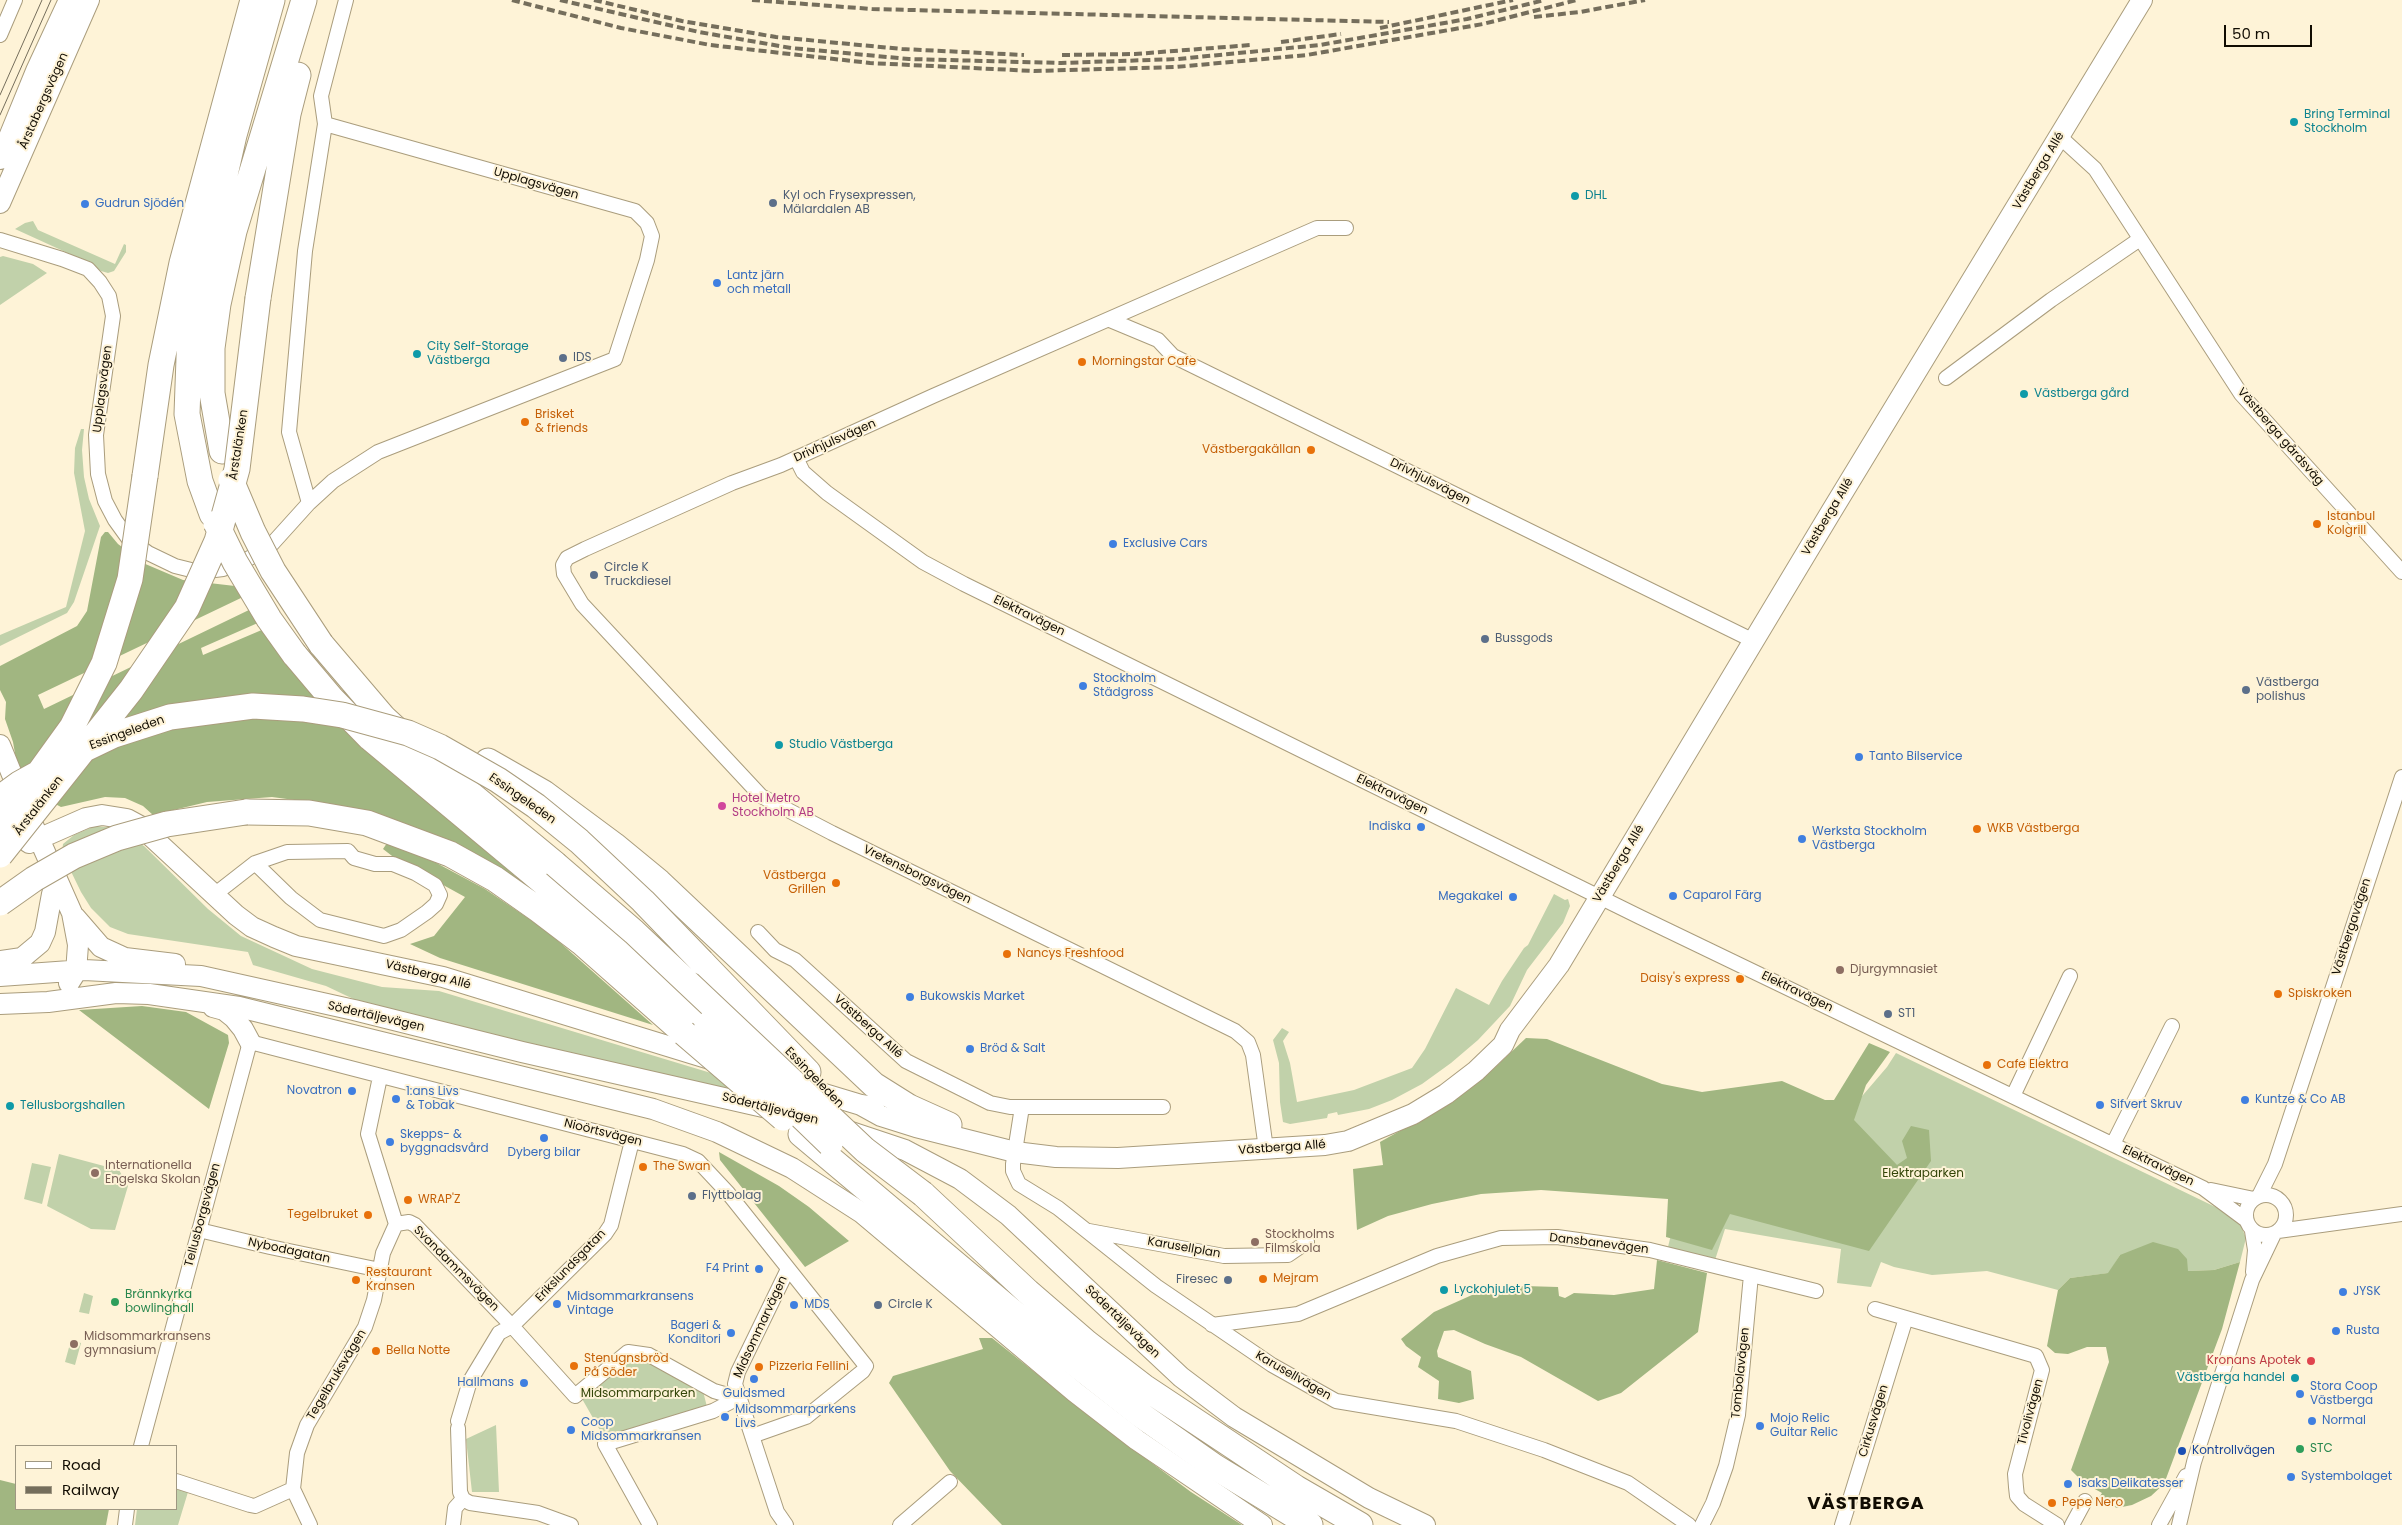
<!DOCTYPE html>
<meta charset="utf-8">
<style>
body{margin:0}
#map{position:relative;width:2402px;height:1525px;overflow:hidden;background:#fef3d7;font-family:Poppins,sans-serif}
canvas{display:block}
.legend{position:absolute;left:15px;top:1445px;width:162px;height:65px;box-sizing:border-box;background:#fef3d7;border:1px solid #9f9782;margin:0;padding:6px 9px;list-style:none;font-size:15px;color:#110c02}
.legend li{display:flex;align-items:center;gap:10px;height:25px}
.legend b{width:25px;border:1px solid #9f9782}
.scale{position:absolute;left:2224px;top:25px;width:88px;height:22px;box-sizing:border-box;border:2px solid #110c02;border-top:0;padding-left:6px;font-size:15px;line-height:18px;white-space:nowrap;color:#110c02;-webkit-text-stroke:4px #fef3d7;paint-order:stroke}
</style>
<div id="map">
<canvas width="2402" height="1525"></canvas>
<ul class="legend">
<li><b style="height:6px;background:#fff"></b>Road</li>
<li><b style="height:6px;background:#756e5c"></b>Railway</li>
</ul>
<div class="scale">50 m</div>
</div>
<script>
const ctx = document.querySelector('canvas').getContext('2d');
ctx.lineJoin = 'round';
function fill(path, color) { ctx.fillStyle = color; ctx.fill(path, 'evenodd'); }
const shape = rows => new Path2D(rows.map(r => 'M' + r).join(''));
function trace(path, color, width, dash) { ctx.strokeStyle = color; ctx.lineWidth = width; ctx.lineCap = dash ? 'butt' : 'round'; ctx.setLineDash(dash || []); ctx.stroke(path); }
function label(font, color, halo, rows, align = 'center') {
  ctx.font = font + ' Poppins,sans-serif'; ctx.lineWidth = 4; ctx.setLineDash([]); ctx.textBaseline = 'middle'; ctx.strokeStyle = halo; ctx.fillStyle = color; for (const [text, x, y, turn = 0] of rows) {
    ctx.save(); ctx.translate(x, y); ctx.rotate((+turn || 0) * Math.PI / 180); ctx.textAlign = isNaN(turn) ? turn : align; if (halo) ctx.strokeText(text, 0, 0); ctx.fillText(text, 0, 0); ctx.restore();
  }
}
const green = shape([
 [33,221,38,230,115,264,124,244,126,245,126,252,114,271,108,273,101,271,72,255,15,229,25,223],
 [3,256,33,264,47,273,0,305,0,257],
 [81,429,84,429,82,450,84,477,89,499,100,526,74,602,67,613,0,646,0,635,66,607,85,531,74,473,75,448],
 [95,826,115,828,144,846,208,909,241,936,312,969,382,987,439,991,711,1073,731,1089,517,1043,364,1004,326,986,253,965,248,952,128,934,110,927,91,908,81,892,62,853,63,844,74,835],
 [1554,894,1565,900,1568,899,1570,906,1563,923,1527,970,1510,1006,1478,1040,1451,1063,1422,1084,1392,1100,1369,1109,1338,1115,1337,1112,1328,1114,1327,1118,1290,1124,1283,1122,1280,1102,1279,1063,1273,1040,1282,1028,1289,1032,1283,1041,1290,1063,1297,1102,1354,1090,1412,1068,1425,1049,1456,988,1489,1005,1502,981,1524,948,1528,945],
 [1896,1053,2230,1214,2240,1223,2246,1238,2240,1262,2214,1270,2188,1271,2120,1255,2109,1273,2070,1278,2058,1290,1987,1271,1932,1275,1894,1267,1881,1262,1871,1287,1837,1283,1841,1249,1725,1229,1715,1260,1668,1247,1674,1222,1857,1102,1887,1067],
 [59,1154,119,1170,128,1186,115,1230,91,1229,47,1206],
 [32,1163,51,1167,42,1204,24,1199],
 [84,1293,93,1296,89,1314,79,1312],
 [71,1340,81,1343,75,1365,65,1362],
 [641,1358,703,1391,707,1407,605,1439,581,1397,627,1360],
 [496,1425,499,1492,472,1492,466,1439],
 [176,1487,188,1492,178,1525,135,1525,137,1509,176,1509]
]);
const forest = shape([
 [105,532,108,532,118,544,143,563,183,580,235,586,243,597,38,695,44,709,251,609,260,622,201,648,203,655,264,629,344,729,570,923,506,875,446,839,360,812,332,805,272,797,207,802,153,815,143,806,125,798,105,797,61,807,38,795,17,765,13,742,5,719,6,702,0,690,0,666,77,626,87,611,101,537],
 [387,843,429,859,485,889,547,931,653,1025,440,958,410,944,434,936,465,897,396,859,383,849],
 [142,1006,186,1012,228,1035,229,1043,209,1109,79,1010],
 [1526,1038,1547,1039,1662,1084,1702,1092,1782,1081,1825,1100,1834,1100,1869,1043,1890,1052,1866,1085,1854,1120,1897,1165,1907,1158,1902,1141,1911,1126,1929,1130,1931,1161,1869,1251,1730,1214,1712,1250,1666,1237,1668,1199,1541,1190,1481,1194,1432,1204,1388,1216,1357,1230,1353,1169,1383,1165,1380,1142,1448,1104,1486,1076],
 [719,1152,779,1186,809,1207,849,1241,805,1267,720,1160],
 [2153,1242,2178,1249,2187,1259,2188,1271,2214,1270,2240,1262,2222,1329,2164,1484,2151,1496,2132,1505,2117,1508,2098,1499,2102,1493,2084,1483,2071,1470,2109,1362,2106,1347,2087,1347,2068,1354,2055,1353,2047,1346,2058,1290,2070,1278,2108,1273,2120,1255],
 [1657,1260,1707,1273,1698,1332,1621,1393,1598,1401,1521,1357,1485,1344,1454,1330,1444,1331,1437,1351,1438,1357,1471,1371,1474,1399,1459,1403,1438,1399,1439,1381,1418,1367,1421,1357,1406,1346,1401,1339,1434,1312,1472,1295,1524,1286,1558,1287,1559,1296,1565,1298,1574,1293,1614,1295,1654,1289],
 [979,1338,992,1338,1106,1429,1191,1492,1242,1525,1002,1525,950,1471,889,1383,893,1376,983,1349],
 [0,1480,16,1484,16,1509,109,1509,106,1525,0,1525]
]);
const street = shape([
 [0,35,15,0],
 [2060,137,2095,169,2241,394,2402,572],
 [0,240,62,259,88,269,100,282,109,296,113,316,96,435,98,474,105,501,115,520,128,538,148,553,175,566,199,572,223,569,248,559,272,544,309,503,333,481,378,452,615,359,647,260,652,236,647,223,635,211,325,124],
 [1110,320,1158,340,1173,356,1754,641],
 [1946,378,2051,300,2140,239],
 [796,458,803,472,827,493,923,562,964,584,1640,917,2203,1188,2246,1220],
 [309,503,289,432,305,251,325,124,321,96,346,0],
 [214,895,255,863,287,852,348,851,354,858,375,864,393,864,415,873,435,885,440,895,436,904,427,912,401,930,384,936,320,920,291,898,255,863],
 [758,932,775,950,795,960,906,1061,990,1103,1010,1107,1163,1107],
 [380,1077,368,1134,396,1224,409,1222,415,1225,512,1326,575,1396,628,1352,649,1355,714,1391,738,1398],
 [2013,1096,2070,976],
 [1022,1107,1013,1164,1013,1171,1019,1184,1058,1208,1156,1286,1272,1365,1336,1401,1456,1421,1544,1450,1628,1483,1689,1525],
 [2113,1144,2172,1026],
 [1266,1149,1253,1055,1248,1042,1235,1031,832,833,761,796,582,604,564,574,563,565,567,558,585,549,732,483,781,465,933,396,1317,228,1346,228],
 [2211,1190,2254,1199],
 '2246 1215a20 20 0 1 1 40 0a20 20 0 1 1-40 0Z',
 [2259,1196,2275,1164,2402,777],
 [199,1230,270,1247,380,1270],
 [1089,1231,1224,1256,1288,1255,1307,1242],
 [2252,1231,2255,1250,2253,1272],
 [2278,1231,2402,1214],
 [1875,1309,2036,1356,2042,1370,2015,1474,2016,1487,2017,1496,2024,1504,2057,1525],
 [1212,1325,1298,1314,1437,1256,1501,1238,1557,1237,1650,1250,1816,1291],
 [458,1421,470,1381,499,1333,512,1326,605,1234,611,1225,632,1141],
 [458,1428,460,1492,463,1499],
 [141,1446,250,1042,683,1154,698,1161,728,1193,866,1366,863,1371,806,1417,752,1436],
 [176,1481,250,1505,255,1506,293,1489],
 [463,1499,470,1503,538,1513,571,1525],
 [125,1525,127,1509],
 [310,1525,293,1489,297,1453,307,1425,365,1327,374,1300,383,1253,396,1224],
 [453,1525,455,1508,463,1499],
 [650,1525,605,1444,713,1411,738,1398],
 [786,1525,777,1512,735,1384,738,1372,788,1269],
 [900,1525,950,1482],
 [1702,1525,1713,1503,1726,1466,1738,1415,1751,1275],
 [1842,1525,1906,1318],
 [2072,1525,2085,1501],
 [2159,1525,2186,1476],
 [2179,1525,2194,1462,2252,1280,2274,1234]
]);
const secondary = shape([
 [0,159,36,71,69,0],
 [0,203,89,0],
 [0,745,22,799],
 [33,825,72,913,78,945,76,972,69,983],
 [29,843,86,818,102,815,127,819,140,826,236,915,252,927,274,937,296,946,443,977,713,1060],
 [75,917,101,947,125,958,175,964],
 [0,961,22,958,40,943,45,932,52,894],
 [0,976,84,970,201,976,354,1010,522,1052,772,1109],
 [0,1004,48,1002,116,993,149,994,239,1007,653,1109,717,1132,792,1168,862,1213,1075,1392,1137,1440,1262,1525],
 [213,1007,224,1010,234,1018,243,1029,250,1042],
 [798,1086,861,1105,874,1107],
 [861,1105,881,1116,916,1127,1015,1152,1056,1157,1118,1158,1325,1145,1348,1141,1413,1114,1446,1094,1476,1071,1503,1045,1510,1030,1559,965,1831,512,2142,0],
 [845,1130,905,1150,960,1179,1008,1215,1181,1377,1234,1417,1369,1498,1425,1525]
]);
const highway = shape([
 [258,298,288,114,298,75],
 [222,451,212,393,212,348,218,304,234,231,304,0],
 [145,476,161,365,182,263,253,0],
 [212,514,200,481,187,414,190,330,234,135,272,0],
 [321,644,384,718,433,763,555,864],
 [294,654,332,699,370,738,622,948,707,1025],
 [488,761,544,793,614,845,659,882,874,1085,909,1107,949,1125],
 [246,812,309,813,367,823,450,854,495,879,539,910,581,942,684,1033],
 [702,962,808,1072],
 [801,1134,1064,1355,1138,1413,1215,1467,1310,1525],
 [923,1194,1028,1292,1087,1343,1144,1387,1296,1488,1360,1525]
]);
const tram = shape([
 [0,95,42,0],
 [0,115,51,0]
]);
const rail = shape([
 [512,0,621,28,710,45,870,63,1034,71,1176,67,1307,55,1483,24,1577,0],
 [560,0,699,32,791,48,909,59,1061,63,1178,59,1320,45,1467,19,1545,0],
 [594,0,682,21,776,37,902,49,1024,55],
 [752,0,872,9,1389,22],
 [1534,17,1580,12,1645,0],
 [1380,28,1513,0],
 [1281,42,1341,34],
 [1062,55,1135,54,1251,45]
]);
const highwayBridge = shape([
 [231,480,253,532,273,571,321,644],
 [216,523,235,562,269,619,294,654],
 [0,798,19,784,66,758,114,735,170,717,253,706,303,709,342,715,408,733,440,747,498,780,536,806,579,841,643,901,702,962],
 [0,827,72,727,104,663,130,579,145,476],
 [0,855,131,690,187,608,217,541,237,469,258,298],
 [555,864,634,932,865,1150,923,1194],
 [0,903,34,879,74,856,117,838,167,824,246,812],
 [707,1025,830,1144],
 [684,1033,783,1118]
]);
const markers = [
 [2294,122,5,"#0f9aa8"],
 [1575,196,5,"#0f9aa8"],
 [773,203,5,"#5c6f8a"],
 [85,204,5,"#3f7fe0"],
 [717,283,5,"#3f7fe0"],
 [417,354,5,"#0f9aa8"],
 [563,358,5,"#5c6f8a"],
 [1082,362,5,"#e8710a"],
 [2024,394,5,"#0f9aa8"],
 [525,422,5,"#e8710a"],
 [1311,450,5,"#e8710a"],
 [2317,524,5,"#e8710a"],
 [1113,544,5,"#3f7fe0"],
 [594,575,5,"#5c6f8a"],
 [1485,639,5,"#5c6f8a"],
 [1083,686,5,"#3f7fe0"],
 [2246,690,5,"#5c6f8a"],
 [779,745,5,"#0f9aa8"],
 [1859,757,5,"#3f7fe0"],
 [722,806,5,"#d1479c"],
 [1421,827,5,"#3f7fe0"],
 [1977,829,5,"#e8710a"],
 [1802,839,5,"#3f7fe0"],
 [836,883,5,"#e8710a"],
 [1673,896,5,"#3f7fe0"],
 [1513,897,5,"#3f7fe0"],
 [1007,954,5,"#e8710a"],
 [1840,970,5,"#8d6e63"],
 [1740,979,5,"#e8710a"],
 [2278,994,5,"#e8710a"],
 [910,997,5,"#3f7fe0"],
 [1888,1014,5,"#5c6f8a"],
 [970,1049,5,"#3f7fe0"],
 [1987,1065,5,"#e8710a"],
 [352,1091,5,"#3f7fe0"],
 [396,1099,5,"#3f7fe0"],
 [2245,1100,5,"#3f7fe0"],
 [2100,1105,5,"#3f7fe0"],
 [10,1106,5,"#0f9aa8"],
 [544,1138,5,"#3f7fe0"],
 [390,1142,5,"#3f7fe0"],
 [643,1167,5,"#e8710a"],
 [95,1173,5,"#8d6e63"],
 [692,1196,5,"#5c6f8a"],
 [408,1200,5,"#e8710a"],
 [368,1215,5,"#e8710a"],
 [1255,1242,5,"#8d6e63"],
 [759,1269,5,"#3f7fe0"],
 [1263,1279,5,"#e8710a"],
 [356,1280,5,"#e8710a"],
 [1228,1280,5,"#5c6f8a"],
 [1444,1290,5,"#0f9aa8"],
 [2343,1292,5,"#3f7fe0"],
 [115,1302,5,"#2e9e5b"],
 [557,1304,5,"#3f7fe0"],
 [794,1305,5,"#3f7fe0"],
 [878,1305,5,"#5c6f8a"],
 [2336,1331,5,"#3f7fe0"],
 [731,1333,5,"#3f7fe0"],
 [74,1344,5,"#8d6e63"],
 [376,1351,5,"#e8710a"],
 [2311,1361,5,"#e0444e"],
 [574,1366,5,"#e8710a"],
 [759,1367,5,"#e8710a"],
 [2295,1378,5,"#0f9aa8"],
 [754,1379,5,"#3f7fe0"],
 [524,1383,5,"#3f7fe0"],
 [2300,1394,5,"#3f7fe0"],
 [725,1417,5,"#3f7fe0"],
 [2312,1421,5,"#3f7fe0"],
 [1760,1426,5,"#3f7fe0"],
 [571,1430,5,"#3f7fe0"],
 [2300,1449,5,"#2e9e5b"],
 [2182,1451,5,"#1a4fb4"],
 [2291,1477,5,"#3f7fe0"],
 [2068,1484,5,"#3f7fe0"],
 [2052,1503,5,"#e8710a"]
];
const streetNames = [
 ["Årstabergsvägen",44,101,-66],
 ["Västberga Allé",2039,171,-59],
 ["Upplagsvägen",536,184,16],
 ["Upplagsvägen",103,389,-83],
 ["Västberga gårdsväg",2280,437,49],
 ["Drivhjulsvägen",835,441,-24],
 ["Årstalänken",239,445,-81],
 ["Drivhjulsvägen",1430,482,27],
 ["Västberga Allé",1828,517,-59],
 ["Elektravägen",1029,616,26],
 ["Essingeleden",127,733,-20],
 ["Elektravägen",1392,795,26],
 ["Essingeleden",522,799,35],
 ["Årstalänken",39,806,-52],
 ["Västberga Allé",1619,864,-59],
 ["Vretensborgsvägen",917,875,26],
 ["Västbergavägen",2352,927,-72],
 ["Västberga Allé",428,975,14],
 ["Elektravägen",1797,992,26],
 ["Södertäljevägen",376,1017,13],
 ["Västberga Allé",868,1027,42],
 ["Essingeleden",814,1078,46],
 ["Södertäljevägen",770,1109,14],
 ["Nioörtsvägen",603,1133,14],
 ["Västberga Allé",1282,1148,-4],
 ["Elektravägen",2158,1166,26],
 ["Tellusborgsvägen",203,1215,-75],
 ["Dansbanevägen",1599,1244,7],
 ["Karusellplan",1184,1248,10],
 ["Nybodagatan",289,1251,12],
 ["Erikslundsgatan",571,1266,-46],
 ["Svandammsvägen",456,1269,45],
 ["Södertäljevägen",1122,1322,44],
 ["Midsommarvägen",761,1327,-65],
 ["Tombolavägen",1741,1373,-84],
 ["Tegelbruksvägen",337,1375,-59],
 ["Karusellvägen",1293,1376,30],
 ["Tivolivägen",2031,1412,-75],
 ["Cirkusvägen",1874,1421,-73]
];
const cultureNames = [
 ["Bring Terminal",2304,115],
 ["Stockholm",2304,129],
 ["DHL",1585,196],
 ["City Self-Storage",427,347],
 ["Västberga",427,361],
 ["Västberga gård",2034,394],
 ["Studio Västberga",789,745],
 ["Tellusborgshallen",20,1106],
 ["Lyckohjulet 5",1454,1290],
 ["Västberga handel",2285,1378,"right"]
];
const serviceNames = [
 ["Kyl och Frysexpressen,",783,196],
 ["Mälardalen AB",783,210],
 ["IDS",573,358],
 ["Circle K",604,568],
 ["Truckdiesel",604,582],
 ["Bussgods",1495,639],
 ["Västberga",2256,683],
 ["polishus",2256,697],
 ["ST1",1898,1014],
 ["Flyttbolag",702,1196],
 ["Firesec",1218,1280,"right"],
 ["Circle K",888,1305]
];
const shopNames = [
 ["Gudrun Sjödén",95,204],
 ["Lantz järn",727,276],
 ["och metall",727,290],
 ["Exclusive Cars",1123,544],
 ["Stockholm",1093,679],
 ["Städgross",1093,693],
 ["Tanto Bilservice",1869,757],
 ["Indiska",1411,827,"right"],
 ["Werksta Stockholm",1812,832],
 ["Västberga",1812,846],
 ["Caparol Färg",1683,896],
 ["Megakakel",1503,897,"right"],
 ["Bukowskis Market",920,997],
 ["Bröd & Salt",980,1049],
 ["Novatron",342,1091,"right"],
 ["1:ans Livs",406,1092],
 ["& Tobak",406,1106],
 ["Kuntze & Co AB",2255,1100],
 ["Sifvert Skruv",2110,1105],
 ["Skepps- &",400,1135],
 ["byggnadsvård",400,1149],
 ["Dyberg bilar",544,1153,"center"],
 ["F4 Print",749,1269,"right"],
 ["JYSK",2353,1292],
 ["Midsommarkransens",567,1297],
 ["Vintage",567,1311],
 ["MDS",804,1305],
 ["Bageri &",721,1326,"right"],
 ["Konditori",721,1340,"right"],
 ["Rusta",2346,1331],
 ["Hallmans",514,1383,"right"],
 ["Stora Coop",2310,1387],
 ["Västberga",2310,1401],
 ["Guldsmed",754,1394,"center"],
 ["Midsommarparkens",735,1410],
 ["Livs",735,1424],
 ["Mojo Relic",1770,1419],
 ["Guitar Relic",1770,1433],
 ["Normal",2322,1421],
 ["Coop",581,1423],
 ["Midsommarkransen",581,1437],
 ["Systembolaget",2301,1477],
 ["Isaks Delikatesser",2078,1484]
];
const foodNames = [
 ["Morningstar Cafe",1092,362],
 ["Brisket",535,415],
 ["& friends",535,429],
 ["Västbergakällan",1301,450,"right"],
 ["Istanbul",2327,517],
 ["Kolgrill",2327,531],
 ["WKB Västberga",1987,829],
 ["Västberga",826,876,"right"],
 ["Grillen",826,890,"right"],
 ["Nancys Freshfood",1017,954],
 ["Daisy's express",1730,979,"right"],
 ["Spiskroken",2288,994],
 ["Cafe Elektra",1997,1065],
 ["The Swan",653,1167],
 ["WRAP'Z",418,1200],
 ["Tegelbruket",358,1215,"right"],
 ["Restaurant",366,1273],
 ["Kransen",366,1287],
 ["Mejram",1273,1279],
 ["Bella Notte",386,1351],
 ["Stenugnsbröd",584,1359],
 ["På Söder",584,1373],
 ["Pizzeria Fellini",769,1367],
 ["Pepe Nero",2062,1503]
];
const hotelNames = [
 ["Hotel Metro",732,799],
 ["Stockholm AB",732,813]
];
const educationNames = [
 ["Djurgymnasiet",1850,970],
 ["Internationella",105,1166],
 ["Engelska Skolan",105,1180],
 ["Stockholms",1265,1235],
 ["Filmskola",1265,1249],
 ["Midsommarkransens",84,1337],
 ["gymnasium",84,1351]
];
const parkNames = [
 ["Elektraparken",1923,1174],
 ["Midsommarparken",638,1394]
];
const leisureNames = [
 ["Brännkyrka",125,1295],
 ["bowlinghall",125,1309],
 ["STC",2310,1449]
];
const healthNames = [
 ["Kronans Apotek",2301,1361]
];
const transitNames = [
 ["Kontrollvägen",2192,1451]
];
const districtNames = [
 ["VÄSTBERGA",1866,1504]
];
fill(green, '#c1d1aa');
fill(forest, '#a1b681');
trace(street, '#aa9d7d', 16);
trace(secondary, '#aa9d7d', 22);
trace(highway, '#aa9d7d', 27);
trace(street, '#fff', 14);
trace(secondary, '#fff', 20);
trace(highway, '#fff', 25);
trace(tram, '#756e5c', 1);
trace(rail, '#756e5c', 4, [8, 4]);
trace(highwayBridge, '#aa9d7d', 27, []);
trace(highwayBridge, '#fff', 25);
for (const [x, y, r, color] of markers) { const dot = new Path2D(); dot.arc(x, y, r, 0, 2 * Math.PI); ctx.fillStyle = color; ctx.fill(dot); trace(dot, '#fef3d7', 2); }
label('12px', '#110c02', '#fef3d7', streetNames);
label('12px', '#0d838f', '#fef3d7', cultureNames, 'left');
label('12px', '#4e5e75', '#fef3d7', serviceNames, 'left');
label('12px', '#366cbe', '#fef3d7', shopNames, 'left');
label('12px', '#c56008', '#fef3d7', foodNames, 'left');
label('12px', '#b23c85', '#fef3d7', hotelNames, 'left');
label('12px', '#785e54', '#fef3d7', educationNames, 'left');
label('12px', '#334508', '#fef3d7', parkNames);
label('12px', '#27864d', '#fef3d7', leisureNames, 'left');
label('12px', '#be3a42', '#fef3d7', healthNames, 'right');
label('12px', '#164399', '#fef3d7', transitNames, 'left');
ctx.letterSpacing = '1px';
label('bold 18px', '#110c02', '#fef3d7', districtNames);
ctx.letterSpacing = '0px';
</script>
